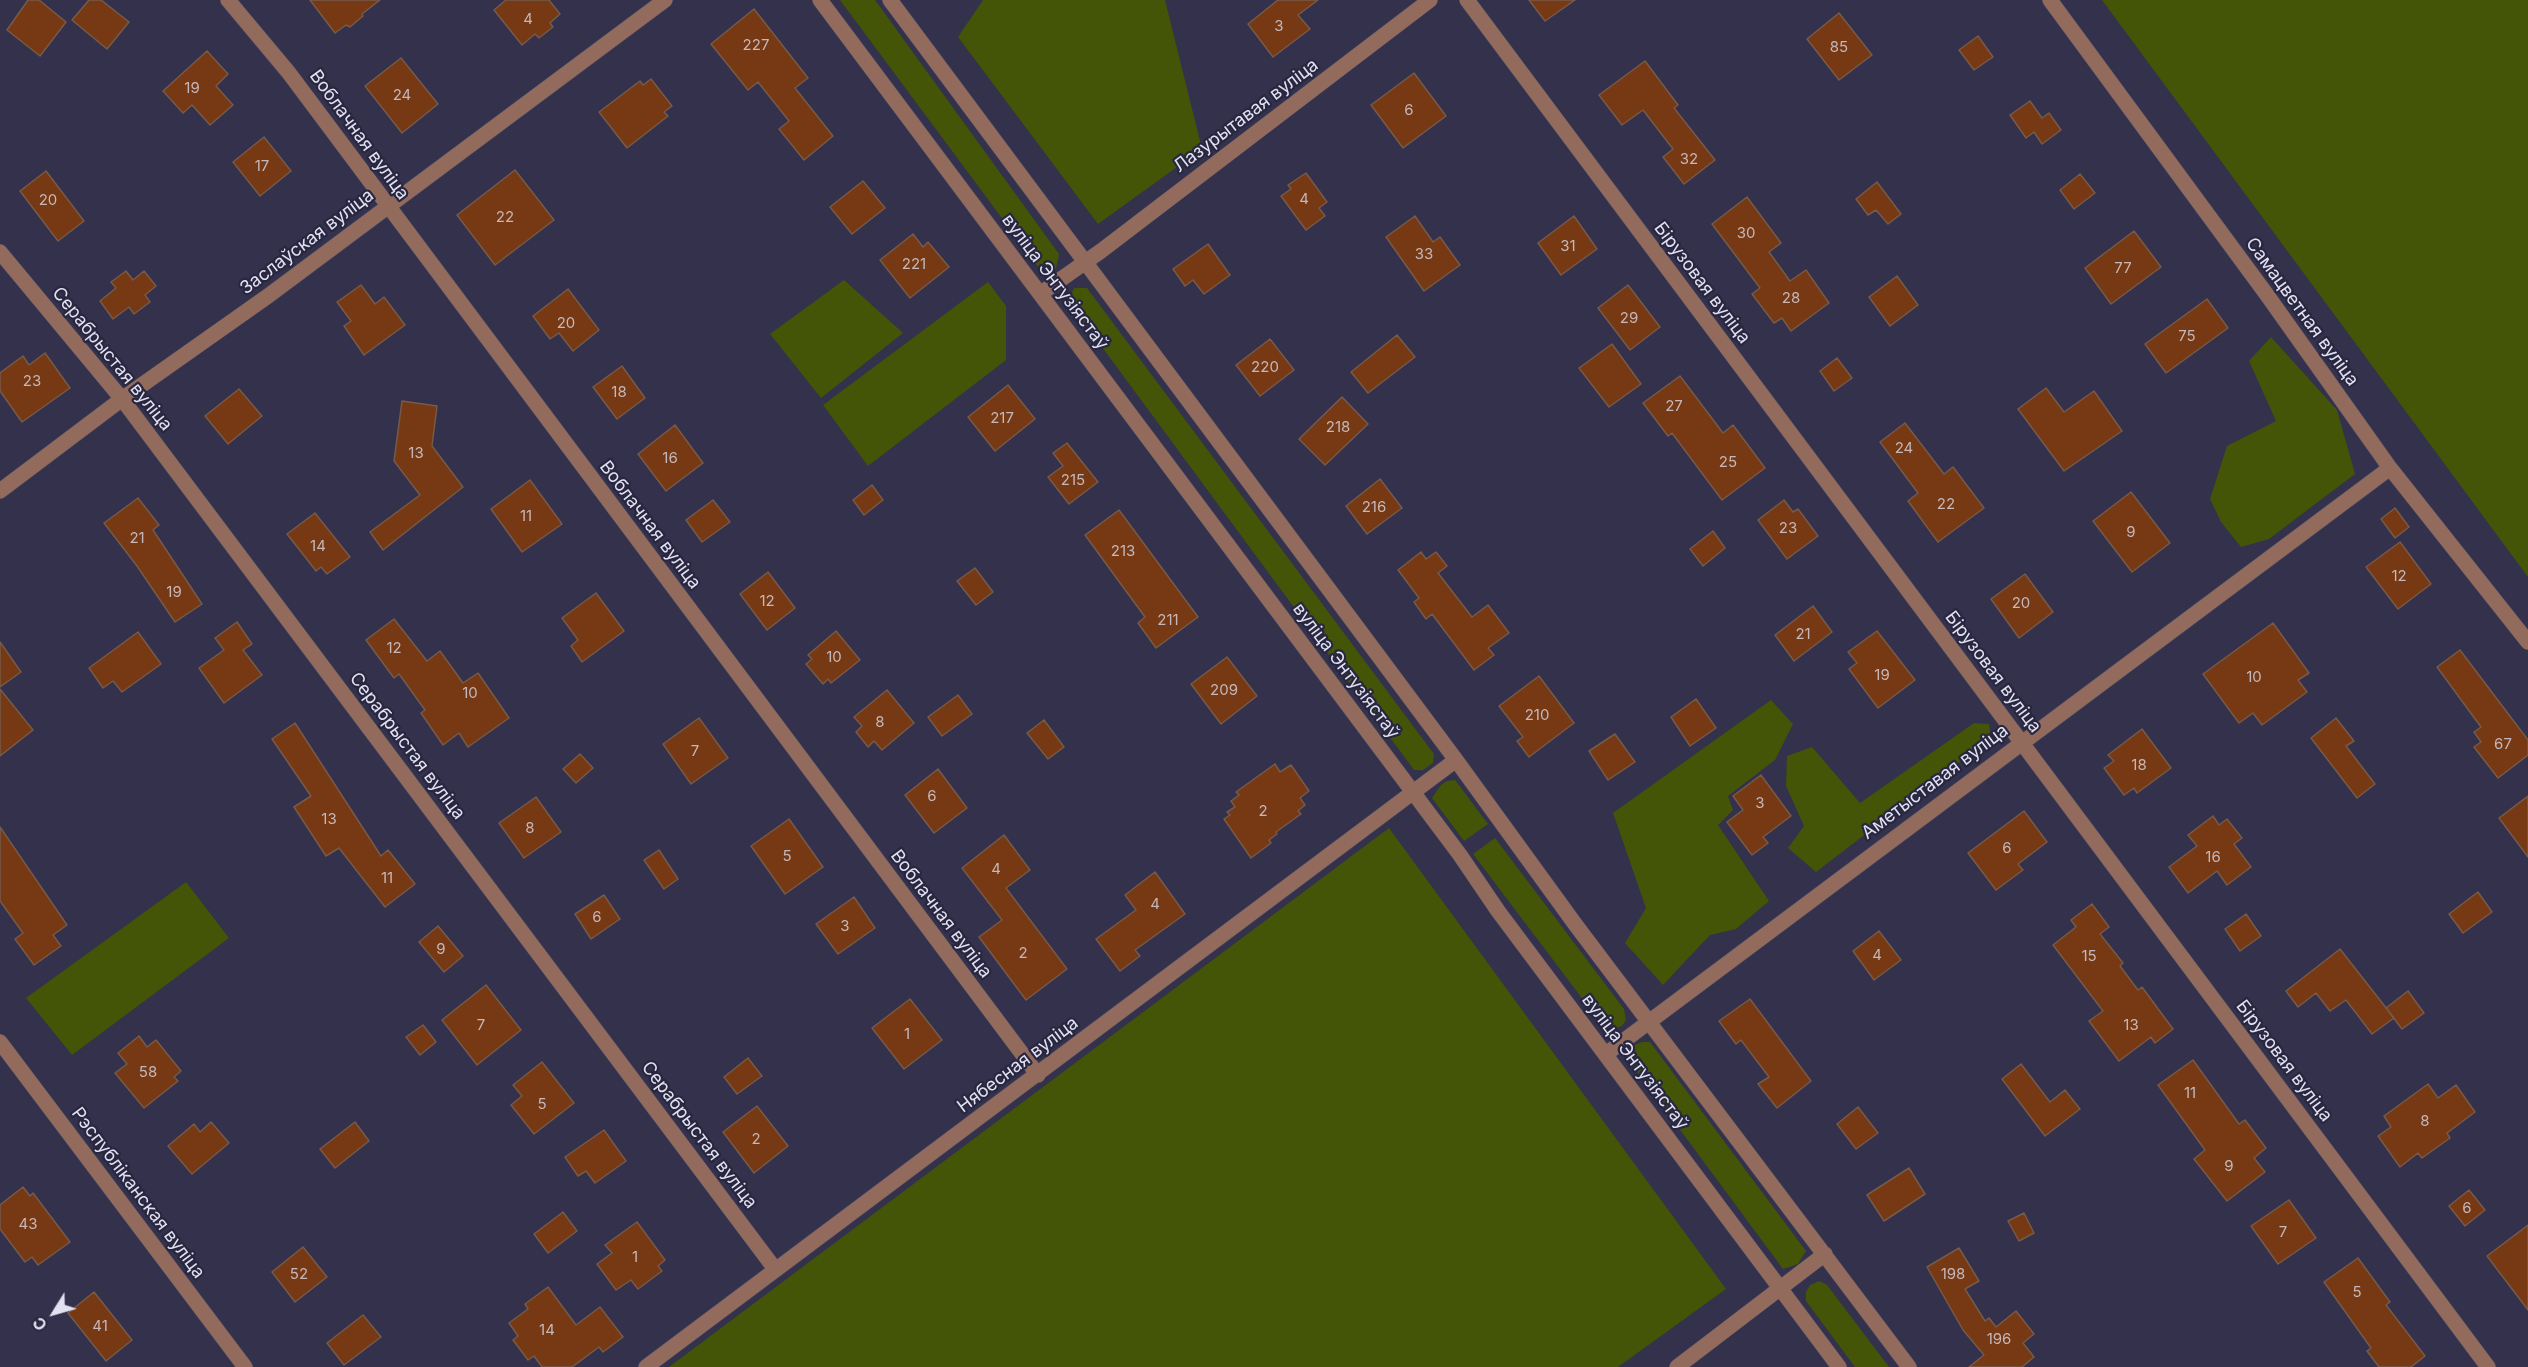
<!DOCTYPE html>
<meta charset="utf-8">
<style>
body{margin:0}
#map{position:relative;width:2528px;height:1367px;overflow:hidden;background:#33314b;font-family:Inter,sans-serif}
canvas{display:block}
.north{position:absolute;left:24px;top:1283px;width:60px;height:60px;-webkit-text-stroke:4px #292740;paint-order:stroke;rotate:233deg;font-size:16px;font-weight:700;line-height:24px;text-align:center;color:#e1e1f2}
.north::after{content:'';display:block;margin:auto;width:21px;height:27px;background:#e1e1f2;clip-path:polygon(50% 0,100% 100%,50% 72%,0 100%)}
</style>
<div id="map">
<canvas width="2528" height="1367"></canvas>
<div class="north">С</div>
</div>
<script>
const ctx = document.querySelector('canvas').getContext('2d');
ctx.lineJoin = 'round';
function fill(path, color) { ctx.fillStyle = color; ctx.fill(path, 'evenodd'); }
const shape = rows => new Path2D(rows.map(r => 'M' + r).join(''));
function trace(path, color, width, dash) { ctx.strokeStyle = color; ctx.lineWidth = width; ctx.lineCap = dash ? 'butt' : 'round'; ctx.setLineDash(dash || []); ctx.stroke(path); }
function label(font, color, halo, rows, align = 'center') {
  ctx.font = font + ' Inter,sans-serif'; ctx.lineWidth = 4.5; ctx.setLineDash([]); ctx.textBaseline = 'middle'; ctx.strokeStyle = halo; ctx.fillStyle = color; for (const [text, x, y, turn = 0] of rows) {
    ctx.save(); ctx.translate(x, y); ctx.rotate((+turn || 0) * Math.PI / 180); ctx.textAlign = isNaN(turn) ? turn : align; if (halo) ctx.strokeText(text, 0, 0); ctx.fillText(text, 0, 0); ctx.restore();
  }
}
const green = shape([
 [840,0,875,0,1059,254,1056,269,1039,268],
 [983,0,1165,0,1202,149,1098,224,958,37],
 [2102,0,2528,0,2528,577],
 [844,280,903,333,821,398,770,334],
 [988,282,1006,306,1006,360,868,466,823,405],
 [1074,288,1087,288,1434,754,1433,763,1423,770,1414,770,1068,301],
 [2271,337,2337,410,2355,474,2269,539,2241,547,2221,522,2210,499,2227,446,2276,421,2249,361],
 [1771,700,1793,724,1775,760,1728,796,1733,810,1718,825,1769,901,1736,929,1710,935,1663,985,1625,943,1646,908,1613,813],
 [1974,723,1989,724,1991,738,1816,872,1788,848,1804,826,1786,786,1787,756,1812,747,1860,803],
 [1455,780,1488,824,1464,841,1432,798,1441,785,1447,781],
 [1389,828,1726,1289,1618,1367,669,1367],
 [1495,838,1624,1009,1626,1020,1622,1026,1613,1029,1603,1026,1473,854],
 [186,882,229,938,72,1055,26,998],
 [1642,1042,1650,1042,1806,1251,1798,1264,1783,1269,1627,1058,1634,1045],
 [1819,1281,1827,1285,1889,1367,1855,1367,1806,1301,1806,1292,1810,1285]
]);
const building = shape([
 [28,0,39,0,66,22,40,56,7,30,28,0],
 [89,0,101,0,129,22,107,49,72,20,89,0],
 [310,0,380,0,362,14,363,16,350,27,346,25,335,33,310,0],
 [506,0,549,0,560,14,550,23,553,27,539,38,535,34,522,45,494,10,506,0],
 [1278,0,1318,0,1298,15,1310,29,1273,57,1248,24,1278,0],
 [1529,0,1575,0,1545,21,1529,0],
 [754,9,808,78,795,88,833,136,804,160,779,129,789,121,758,82,748,90,711,44,754,9],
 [1839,13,1872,55,1839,80,1807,39,1839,13],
 [1978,36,1993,57,1974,70,1959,50,1978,36],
 [207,51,228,74,216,86,233,105,210,125,192,105,183,113,163,91,207,51],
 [401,58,438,104,402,133,365,86,401,58],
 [1645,61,1678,105,1674,108,1715,160,1684,184,1663,157,1673,149,1643,110,1622,125,1599,95,1645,61],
 [1414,73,1446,116,1403,148,1371,105,1414,73],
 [651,79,672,106,664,112,668,116,627,148,599,112,640,81,643,85,651,79],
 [2030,101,2042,118,2049,113,2061,130,2042,144,2034,132,2026,138,2010,115,2030,101],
 [264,137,291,171,260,196,233,162,264,137],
 [515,170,554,220,495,265,457,215,515,170],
 [46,171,84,221,58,241,20,191,46,171],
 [1306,173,1327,202,1319,208,1325,216,1306,230,1281,196,1291,189,1288,185,1306,173],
 [2080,174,2095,193,2074,209,2060,190,2080,174],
 [863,181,885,208,852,234,830,207,863,181],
 [1877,182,1901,214,1888,224,1876,210,1868,215,1856,199,1877,182],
 [1747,197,1781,243,1769,252,1790,281,1806,270,1829,303,1791,331,1782,318,1774,323,1752,294,1760,288,1712,224,1747,197],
 [1415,216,1433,242,1440,237,1460,265,1424,291,1386,237,1415,216],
 [1574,216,1597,249,1561,275,1538,243,1574,216],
 [2134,231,2161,267,2111,304,2085,268,2134,231],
 [913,234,923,247,928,242,949,267,910,298,880,260,913,234],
 [1208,244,1230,275,1204,294,1193,280,1185,286,1173,269,1208,244],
 [126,271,133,280,144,271,156,286,145,295,150,302,134,314,129,307,113,319,100,301,116,288,111,282,126,271],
 [1897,276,1918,305,1890,326,1869,297,1897,276],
 [361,285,375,304,384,297,405,325,364,355,344,326,351,321,337,302,361,285],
 [1628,285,1660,327,1630,350,1598,308,1628,285],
 [568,289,599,330,573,351,559,333,550,339,533,316,568,289],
 [2207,299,2228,328,2166,373,2145,344,2207,299],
 [1397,335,1415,357,1368,393,1351,372,1397,335],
 [1270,339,1294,370,1260,396,1236,365,1270,339],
 [1612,344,1641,384,1609,407,1579,368,1612,344],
 [45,353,70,388,22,422,0,391,0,373,23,356,29,365,45,353],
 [1837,358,1852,378,1834,391,1820,371,1837,358],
 [622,366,645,398,617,419,593,387,622,366],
 [1680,376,1723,433,1733,425,1765,468,1722,500,1672,433,1668,436,1643,403,1680,376],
 [1008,385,1035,419,995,451,968,417,1008,385],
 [2046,388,2064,412,2094,391,2122,431,2064,471,2018,409,2046,388],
 [239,389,262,416,228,444,205,416,239,389],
 [1342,397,1368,424,1325,465,1299,439,1342,397],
 [402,401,437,406,432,446,463,487,383,550,370,532,420,495,394,461,402,401],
 [1905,423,1944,474,1953,467,1984,508,1938,542,1908,501,1918,493,1880,442,1905,423],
 [675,425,703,463,666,491,638,454,675,425],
 [1067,443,1098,482,1069,504,1048,477,1063,466,1053,453,1067,443],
 [1380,479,1402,508,1367,534,1346,506,1380,479],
 [530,480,562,524,522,552,491,509,530,480],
 [872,485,883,500,864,515,853,500,872,485],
 [2131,492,2170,543,2132,572,2093,521,2131,492],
 [138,498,159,525,153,530,202,604,175,622,137,566,104,523,138,498],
 [713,500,730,522,702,542,686,520,713,500],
 [1784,500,1793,512,1798,509,1818,536,1787,559,1758,520,1784,500],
 [2395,508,2409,527,2395,538,2381,519,2395,508],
 [1119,510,1198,617,1156,648,1138,623,1145,617,1085,535,1119,510],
 [315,513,350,557,327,574,321,567,316,571,287,534,315,513],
 [1713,531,1725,548,1703,566,1690,549,1713,531],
 [2400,542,2431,584,2398,609,2366,567,2400,542],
 [1421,552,1426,559,1436,552,1447,566,1438,573,1472,617,1488,605,1509,633,1488,648,1494,655,1474,670,1432,614,1426,619,1414,602,1419,598,1398,570,1421,552],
 [975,568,993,592,976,605,957,581,975,568],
 [768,572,795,608,767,630,740,594,768,572],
 [2025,574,2053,612,2019,638,1991,599,2025,574],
 [596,593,624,631,582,662,571,646,578,640,562,618,596,593],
 [1813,606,1832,632,1794,661,1775,635,1813,606],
 [394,619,427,661,440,651,463,683,478,673,509,718,468,747,459,733,443,745,421,713,425,710,399,674,394,678,366,640,394,619],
 [237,622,252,644,243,650,262,675,224,703,199,668,224,650,215,638,237,622],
 [2273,623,2309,673,2298,680,2307,692,2262,725,2253,713,2239,723,2203,674,2273,623],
 [836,631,860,660,831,683,828,679,823,684,806,664,812,659,808,655,836,631],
 [1877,631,1915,680,1878,708,1849,669,1857,663,1848,652,1877,631],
 [138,632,161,664,122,692,113,681,103,688,89,668,138,632],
 [0,642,21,672,0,687,0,642],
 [2460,650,2528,740,2528,755,2498,778,2474,747,2481,742,2474,732,2481,727,2437,667,2460,650],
 [1227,657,1257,696,1221,724,1191,684,1227,657],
 [1539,676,1574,723,1529,757,1517,741,1523,737,1499,706,1539,676],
 [0,689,33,730,0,756,0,689],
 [887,690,914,723,882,750,874,741,868,747,856,732,862,726,854,717,887,690],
 [958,695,972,714,942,736,928,717,958,695],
 [1696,699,1716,728,1690,746,1671,717,1696,699],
 [699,718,728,758,691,784,663,744,699,718],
 [2336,718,2354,741,2346,746,2375,784,2357,798,2311,738,2336,718],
 [1044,720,1064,747,1048,759,1027,733,1044,720],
 [295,723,381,856,388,850,415,884,385,907,339,848,326,856,294,807,311,796,272,739,295,723],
 [2142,729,2171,768,2137,793,2134,788,2124,795,2104,768,2114,761,2108,755,2142,729],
 [1615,734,1635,762,1608,780,1589,751,1615,734],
 [580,754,593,768,576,783,563,769,580,754],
 [1275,764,1280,772,1291,765,1309,791,1300,798,1305,805,1298,811,1301,814,1276,832,1277,834,1269,840,1271,843,1251,858,1224,819,1230,815,1227,812,1235,807,1231,801,1239,795,1236,792,1275,764],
 [938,769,967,808,934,833,905,795,938,769],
 [1761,775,1791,816,1763,837,1768,843,1752,855,1727,822,1743,810,1733,796,1761,775],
 [2528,796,2528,857,2499,818,2528,796],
 [536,797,561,832,524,858,499,823,536,797],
 [2024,811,2047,842,2018,864,2023,870,1996,890,1968,853,2024,811],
 [2213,816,2219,825,2227,819,2242,838,2234,844,2251,867,2227,885,2217,871,2188,893,2169,867,2197,846,2188,835,2213,816],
 [789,819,823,867,785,894,751,846,789,819],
 [0,827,67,925,53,935,61,946,34,965,15,939,23,933,0,901,0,827],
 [1004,835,1030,870,1006,888,1067,969,1026,1000,979,937,1002,920,962,868,1004,835],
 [659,850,678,879,664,889,644,860,659,850],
 [1155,872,1185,914,1135,950,1140,956,1120,971,1096,939,1136,910,1125,895,1155,872],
 [2478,892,2492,912,2463,933,2449,914,2478,892],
 [604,895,620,919,591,939,575,914,604,895],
 [854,897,875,928,838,954,816,924,854,897],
 [2092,904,2109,927,2100,934,2123,963,2120,966,2138,990,2142,987,2173,1029,2155,1043,2151,1037,2119,1061,2089,1021,2103,1011,2053,945,2076,927,2071,920,2092,904],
 [2246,914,2261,936,2240,951,2225,929,2246,914],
 [438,926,463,956,444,972,419,942,438,926],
 [1879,931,1901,960,1874,980,1853,951,1879,931],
 [2340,949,2394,1018,2372,1034,2346,1000,2330,1011,2316,993,2298,1007,2286,991,2340,949],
 [486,985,521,1030,477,1065,442,1020,486,985],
 [2408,991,2424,1013,2402,1029,2386,1008,2408,991],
 [910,999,942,1040,904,1069,872,1028,910,999],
 [1750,999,1811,1081,1777,1108,1758,1084,1769,1077,1741,1040,1736,1044,1719,1021,1750,999],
 [423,1025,436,1042,420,1055,406,1037,423,1025],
 [139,1036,147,1047,156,1040,181,1071,174,1077,178,1081,144,1108,115,1073,127,1064,118,1053,139,1036],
 [748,1058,762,1076,737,1094,724,1077,748,1058],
 [2193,1060,2239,1124,2245,1120,2266,1148,2254,1158,2265,1172,2227,1201,2194,1159,2205,1150,2158,1085,2193,1060],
 [542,1062,574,1103,534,1134,511,1105,522,1096,513,1085,542,1062],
 [2021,1064,2050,1102,2065,1090,2080,1109,2045,1136,2002,1079,2021,1064],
 [2428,1084,2438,1098,2456,1085,2475,1112,2447,1133,2450,1138,2422,1158,2418,1153,2400,1167,2378,1136,2391,1127,2384,1116,2428,1084],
 [757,1106,788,1146,754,1173,723,1132,757,1106],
 [1858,1107,1878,1133,1856,1149,1837,1124,1858,1107],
 [211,1122,229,1143,192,1174,168,1146,194,1124,200,1132,211,1122],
 [355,1122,369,1141,335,1168,320,1149,355,1122],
 [604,1130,626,1161,595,1183,586,1171,578,1176,565,1157,604,1130],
 [1909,1168,1925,1194,1884,1221,1867,1195,1909,1168],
 [23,1187,30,1196,33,1193,70,1242,38,1265,32,1257,25,1262,0,1229,0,1205,23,1187],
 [2469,1190,2485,1210,2465,1226,2449,1206,2469,1190],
 [2289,1200,2316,1238,2278,1264,2251,1226,2289,1200],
 [563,1212,577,1231,548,1253,534,1234,563,1212],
 [2024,1213,2034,1233,2019,1241,2008,1221,2024,1213],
 [637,1222,665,1260,658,1266,662,1271,638,1289,631,1280,616,1290,597,1264,612,1253,605,1245,637,1222],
 [2528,1225,2528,1310,2487,1256,2528,1225],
 [303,1247,327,1277,295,1302,272,1272,303,1247],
 [1959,1248,1979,1281,1965,1289,1985,1321,1989,1318,1996,1327,2016,1311,2034,1334,2023,1343,2034,1357,2022,1367,1969,1367,1984,1355,1963,1330,1927,1267,1959,1248],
 [2358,1258,2390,1302,2386,1305,2425,1356,2411,1367,2379,1367,2367,1351,2371,1348,2324,1282,2358,1258],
 [548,1287,576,1325,600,1307,623,1337,603,1352,599,1347,572,1367,542,1367,534,1356,528,1360,513,1340,518,1336,509,1323,528,1309,525,1304,548,1287],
 [94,1292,132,1340,106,1361,68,1313,94,1292],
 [363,1315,381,1337,344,1365,327,1343,363,1315]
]);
const minor = shape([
 [228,0,289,73,1038,1075],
 [820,0,1460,855,1498,911,1839,1367],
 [890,0,1456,760,1575,924,1909,1367],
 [1467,0,2488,1367],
 [2050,0,2267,295,2390,468,2528,642],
 [0,252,122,399,775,1269],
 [1040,294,1101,251,1430,0],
 [0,491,122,399,268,296,665,0],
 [0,1042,245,1367],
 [1606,1054,2390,468],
 [646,1367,1456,760],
 [1677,1367,1825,1254]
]);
const numberNames = [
 ["4",528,19],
 ["3",1279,26],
 ["227",756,45],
 ["85",1839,47],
 ["19",192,88],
 ["24",402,95],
 ["6",1409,110],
 ["32",1689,159],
 ["17",262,166],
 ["4",1304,199],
 ["20",48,200],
 ["22",505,217],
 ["30",1746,233],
 ["31",1568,246],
 ["33",1424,254],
 ["221",914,264],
 ["77",2123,268],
 ["28",1791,298],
 ["29",1629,318],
 ["20",566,323],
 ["75",2187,336],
 ["220",1265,367],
 ["23",32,381],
 ["18",619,392],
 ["27",1674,406],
 ["217",1002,418],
 ["218",1338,427],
 ["24",1904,448],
 ["13",416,453],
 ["16",670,458],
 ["25",1728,462],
 ["215",1073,480],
 ["22",1946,504],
 ["216",1374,507],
 ["11",526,516],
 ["23",1788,528],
 ["9",2131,532],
 ["21",137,538],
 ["14",318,546],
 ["213",1123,551],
 ["12",2399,576],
 ["19",174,592],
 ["12",767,601],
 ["20",2021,603],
 ["211",1168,620],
 ["21",1803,634],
 ["12",394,648],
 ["10",834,657],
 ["19",1882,675],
 ["10",2254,677],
 ["209",1224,690],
 ["10",470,693],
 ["210",1537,715],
 ["8",880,722],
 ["67",2503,744],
 ["7",695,751],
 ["18",2139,765],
 ["6",932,796],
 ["3",1760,803],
 ["2",1263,811],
 ["13",329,819],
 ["8",530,828],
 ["6",2007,848],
 ["5",787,856],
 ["16",2213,857],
 ["4",996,869],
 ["11",387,878],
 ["4",1155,904],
 ["6",597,917],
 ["3",845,926],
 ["9",441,949],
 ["2",1023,953],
 ["4",1877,955],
 ["15",2089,956],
 ["7",481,1025],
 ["13",2131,1025],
 ["1",907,1034],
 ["58",148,1072],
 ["11",2190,1093],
 ["5",542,1104],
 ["8",2425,1121],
 ["2",756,1139],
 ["9",2229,1166],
 ["6",2467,1208],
 ["43",28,1224],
 ["7",2283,1232],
 ["1",635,1257],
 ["52",299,1274],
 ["198",1953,1274],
 ["5",2357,1292],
 ["41",100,1326],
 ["14",547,1330],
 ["196",1999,1339]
];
const streetNames = [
 ["Лазурытавая вуліца",1246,116,-37],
 ["Воблачная вуліца",359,135,54],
 ["Заслаўская вуліца",307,242,-37],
 ["вуліца Энтузіястаў",1055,282,53],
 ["Бірузовая вуліца",1702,283,53],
 ["Самацветная вуліца",2302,312,54],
 ["Серабрыстая вуліца",112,359,51],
 ["Воблачная вуліца",650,525,53],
 ["вуліца Энтузіястаў",1346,671,53],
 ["Бірузовая вуліца",1993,672,53],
 ["Серабрыстая вуліца",407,746,53],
 ["Аметыставая вуліца",1935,782,-37],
 ["Воблачная вуліца",941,914,53],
 ["Бірузовая вуліца",2284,1061,53],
 ["вуліца Энтузіястаў",1635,1062,53],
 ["Нябесная вуліца",1018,1065,-37],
 ["Серабрыстая вуліца",699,1135,53],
 ["Рэспубліканская вуліца",138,1193,53]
];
fill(green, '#445508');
fill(building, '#763913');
trace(building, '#775a4a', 1.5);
trace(minor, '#4f4d66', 16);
trace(minor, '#926b5d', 15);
label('15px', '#c6b7ba', null, numberNames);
label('18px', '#e1e1f2', '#292740', streetNames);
</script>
